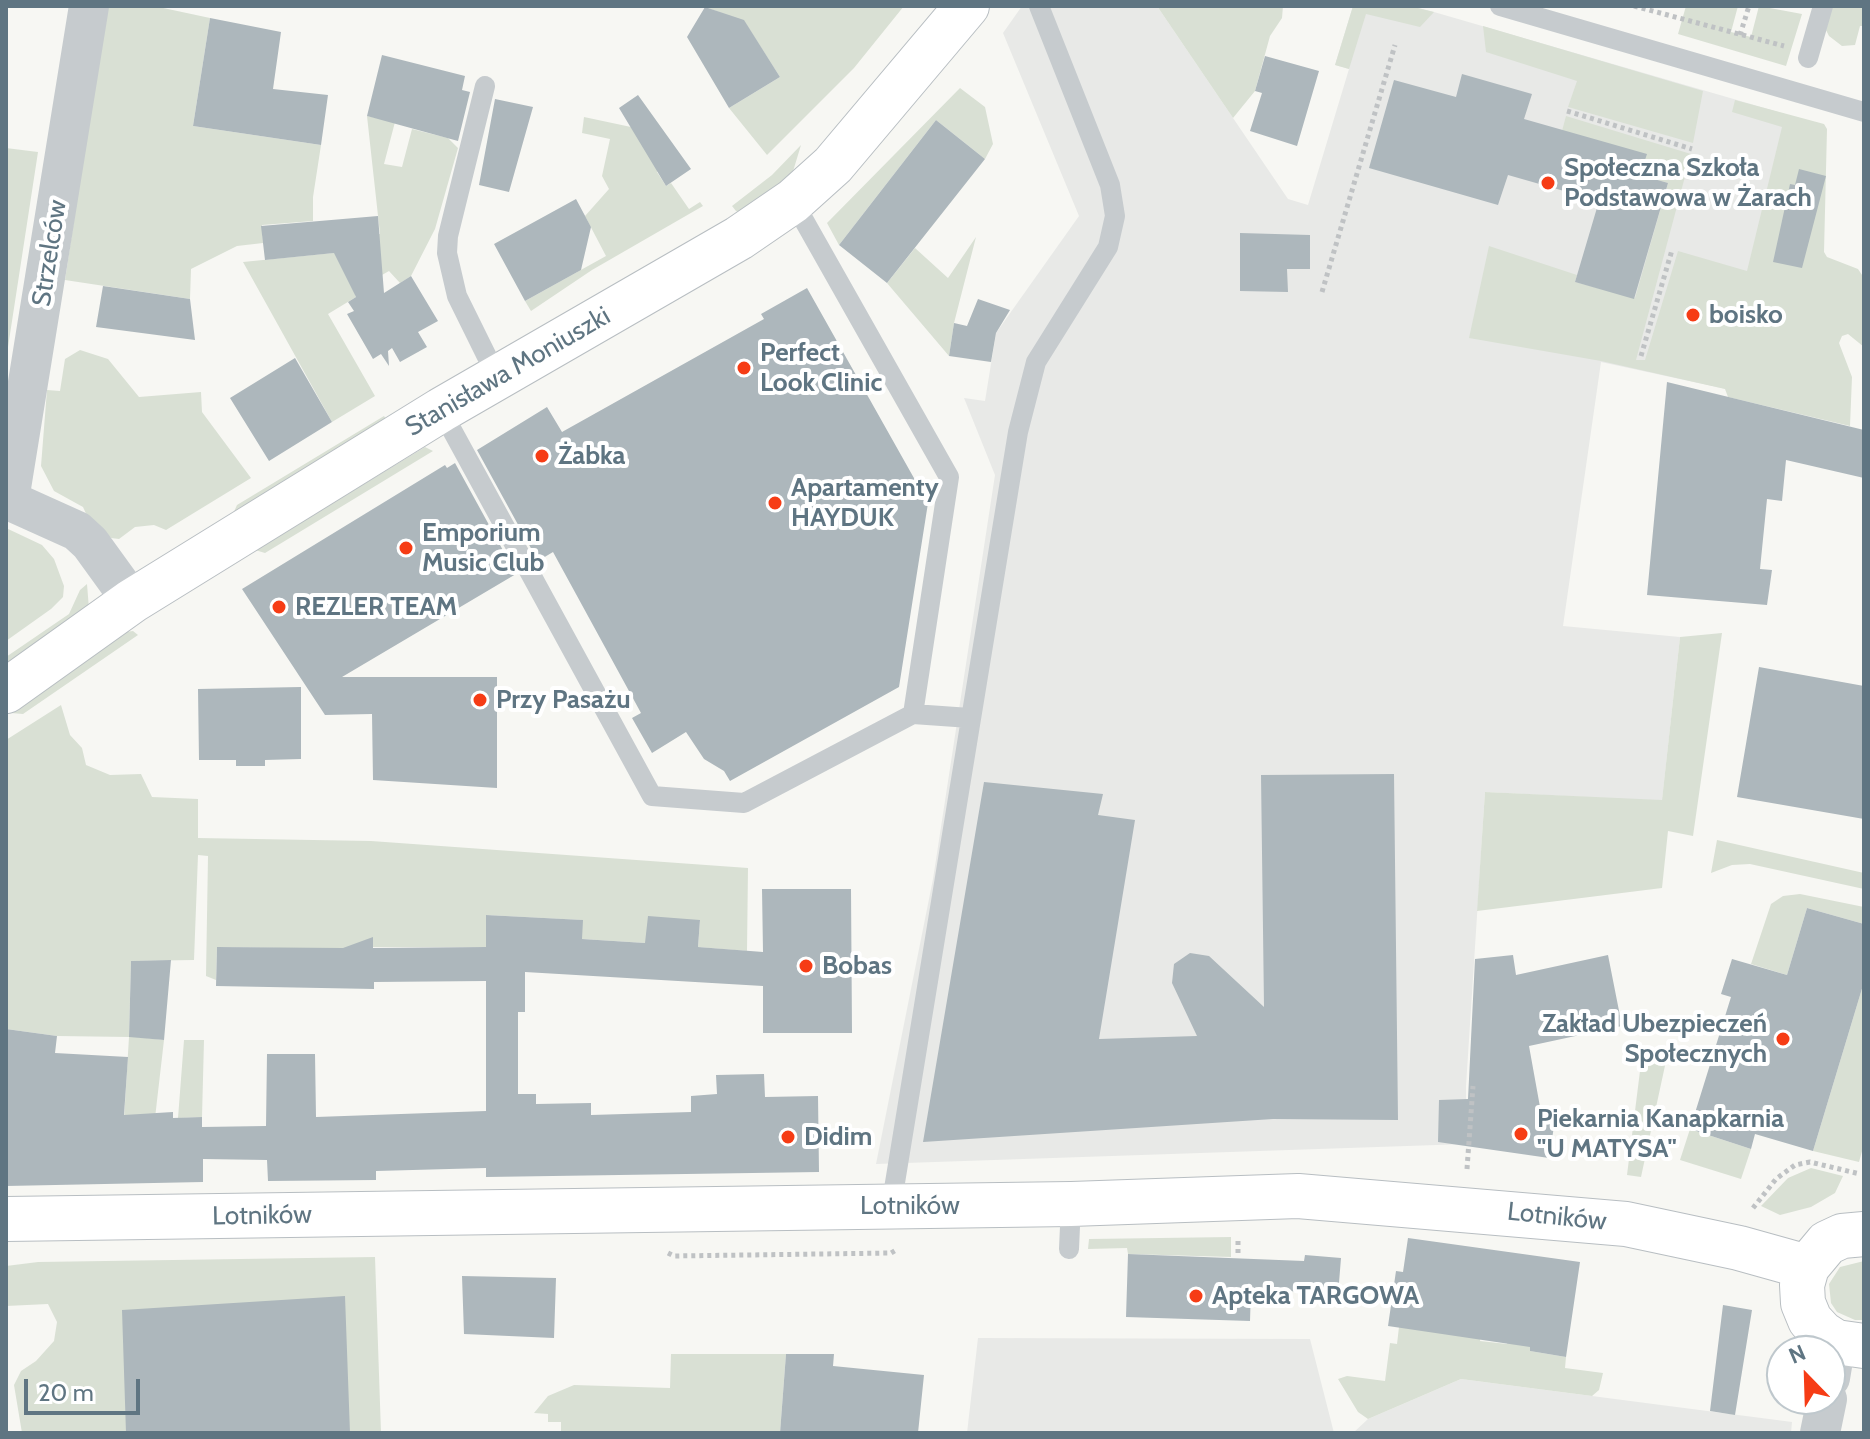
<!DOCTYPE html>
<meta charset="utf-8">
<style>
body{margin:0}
#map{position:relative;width:1870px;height:1439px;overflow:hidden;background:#f7f7f3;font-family:Cabin,sans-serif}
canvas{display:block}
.frame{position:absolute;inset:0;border:8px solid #5f7582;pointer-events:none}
.north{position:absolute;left:1766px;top:1335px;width:80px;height:80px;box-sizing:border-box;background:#fff;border:2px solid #bfc8cd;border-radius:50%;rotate:337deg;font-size:22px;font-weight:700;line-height:32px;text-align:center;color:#5f7582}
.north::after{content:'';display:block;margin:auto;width:28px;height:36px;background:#f63c15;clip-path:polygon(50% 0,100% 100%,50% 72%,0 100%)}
.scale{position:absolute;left:24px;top:1379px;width:116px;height:36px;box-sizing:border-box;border:4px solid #5f7582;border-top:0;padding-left:10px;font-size:24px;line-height:28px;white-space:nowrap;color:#5f7582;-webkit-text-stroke:6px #fff;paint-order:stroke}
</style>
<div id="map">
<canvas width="1870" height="1439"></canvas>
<div class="frame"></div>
<div class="north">N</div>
<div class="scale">20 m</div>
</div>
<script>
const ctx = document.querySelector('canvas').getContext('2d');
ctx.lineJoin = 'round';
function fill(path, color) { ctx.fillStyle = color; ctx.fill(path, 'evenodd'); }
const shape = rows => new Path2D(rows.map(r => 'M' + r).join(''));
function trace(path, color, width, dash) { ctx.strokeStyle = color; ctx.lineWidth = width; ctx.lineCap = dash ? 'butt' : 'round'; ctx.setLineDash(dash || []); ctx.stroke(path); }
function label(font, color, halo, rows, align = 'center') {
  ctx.font = font + ' Cabin,sans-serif'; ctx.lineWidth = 8; ctx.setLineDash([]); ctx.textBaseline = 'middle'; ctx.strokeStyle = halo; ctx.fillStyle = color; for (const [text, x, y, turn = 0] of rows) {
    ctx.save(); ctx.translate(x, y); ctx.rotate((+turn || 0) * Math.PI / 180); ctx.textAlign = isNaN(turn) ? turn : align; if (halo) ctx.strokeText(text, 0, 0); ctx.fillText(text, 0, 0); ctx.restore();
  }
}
const built = shape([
 [1022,6,1157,6,1288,199,1308,205,1349,69,1335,65,1353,6,1410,6,1434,12,1799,118,1726,389,1601,362,1563,626,1680,637,1662,801,1485,792,1466,1086,1466,1144,876,1164,933,879,995,475,964,398,985,401,996,333,1079,216,1003,33],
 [978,1338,1310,1339,1334,1433,967,1433],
 [1461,1379,1792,1422,1791,1433,1353,1433,1368,1419]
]);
const green = shape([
 [106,6,154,6,210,18,193,126,321,145,313,197,313,221,262,225,263,243,237,246,191,269,190,299,65,280],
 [702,6,904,6,854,68,767,155,729,108,780,77,744,21],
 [1157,6,1283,6,1282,18,1270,36,1255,91,1233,118],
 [1353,6,1410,6,1434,12,1420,27,1366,14,1349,69,1335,65],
 [1686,6,1738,6,1731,32,1751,37,1759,6,1802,14,1786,66,1678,34],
 [1832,6,1864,6,1864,26,1860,26,1855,45,1842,46,1829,36,1826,30],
 [1483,26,1703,91,1693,143,1568,107,1577,81,1486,52],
 [960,88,985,107,993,144,985,159,936,120,839,245,827,223],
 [1735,100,1824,124,1827,129,1824,252,1827,257,1858,269,1864,278,1864,347,1848,334,1842,336,1839,343,1852,377,1850,426,1728,397,1725,389,1601,361,1469,338,1489,246,1577,275,1575,282,1635,298,1668,183,1640,175,1646,155,1562,131,1566,116,1691,154,1636,360,1645,360,1678,251,1747,271,1782,127,1732,112],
 [367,116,395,122,384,164,402,167,412,129,448,138,458,148,435,229,411,276,400,283,389,271,354,291,356,297,328,314,375,396,332,422,243,262,363,250,363,236,380,234],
 [584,117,631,127,660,169,657,172,666,186,671,183,689,209,700,202,703,206,592,270,531,311,525,301,606,256,585,216,609,189,602,176,610,139,582,133],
 [801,145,791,178,739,212,736,211,732,206,772,175],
 [6,148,38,152,6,360],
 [976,237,954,323,949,356,887,283,915,248,948,278],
 [80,350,108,359,139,397,201,392,202,412,251,478,166,530,154,525,135,527,119,539,111,538,88,518,83,507,54,491,41,466,47,390,60,391,65,359],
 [384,416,386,419,232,516,237,505],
 [425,447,433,451,265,553,255,550],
 [6,528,42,545,54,559,64,586,63,597,51,609,6,641],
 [87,584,89,609,6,676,6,657,69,614,80,590],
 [133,631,138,635,23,714,11,713,125,632],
 [1722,633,1693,836,1668,831,1662,888,1477,911,1485,792,1662,800,1680,637],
 [61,705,70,735,82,748,86,765,110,775,141,774,152,797,198,799,198,838,371,841,748,868,747,951,698,947,700,920,645,943,582,939,582,920,486,915,486,947,373,947,373,942,342,949,217,947,216,980,206,976,208,856,198,855,194,960,131,961,129,1036,164,1040,155,1118,124,1119,129,1037,57,1036,6,1029,6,740],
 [1717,840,1864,873,1864,889,1750,864,1732,865,1711,873],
 [1800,894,1864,907,1864,924,1807,908,1787,975,1751,964,1771,904,1783,896],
 [1864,982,1864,1144,1859,1162,1813,1151],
 [184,1040,204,1040,202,1117,178,1118],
 [1643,1047,1666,1061,1641,1177,1627,1175],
 [1690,1129,1751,1149,1741,1179,1680,1160],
 [1811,1168,1843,1176,1835,1193,1811,1207,1780,1215,1761,1206,1788,1178],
 [1231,1237,1231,1257,1128,1254,1127,1248,1088,1249,1089,1239],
 [375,1257,381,1433,22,1433,14,1385,21,1371,36,1361,54,1341,57,1322,48,1304,6,1306,6,1266,38,1262],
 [1864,1261,1864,1320,1855,1320,1837,1312,1831,1303,1829,1284,1840,1267],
 [1482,1326,1480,1341,1507,1344,1509,1332,1532,1335,1530,1351,1566,1357,1565,1368,1603,1373,1599,1390,1592,1396,1461,1379,1368,1419,1358,1412,1338,1379,1347,1376,1385,1381,1390,1343,1397,1344,1399,1327],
 [671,1354,786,1354,780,1433,561,1433,561,1422,548,1422,548,1414,534,1413,548,1396,574,1385,670,1388]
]);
const building = shape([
 [705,7,744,20,780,77,729,108,687,37],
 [210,18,281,32,273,89,328,95,321,145,193,126],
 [382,55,465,76,462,90,470,92,458,141,367,116],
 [1265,56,1319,71,1297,146,1250,131,1262,93,1255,91],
 [1462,74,1532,94,1524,119,1647,154,1640,175,1668,183,1634,299,1575,282,1599,201,1508,175,1498,205,1369,168,1394,80,1456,97],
 [638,95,691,169,666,186,619,108],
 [495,99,533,107,509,192,479,185],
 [936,120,985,159,887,283,839,245],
 [1799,169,1826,176,1802,268,1773,262,1790,184,1795,185],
 [576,199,591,227,581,270,525,301,494,244],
 [378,216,384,293,411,276,438,321,418,332,427,347,400,362,392,348,388,351,389,366,381,354,373,359,347,314,354,311,348,302,356,297,334,253,265,260,261,226],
 [1240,233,1310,235,1310,269,1287,269,1288,292,1240,291],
 [103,286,190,299,195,340,96,327],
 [807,288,928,503,899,687,730,781,724,771,704,759,686,732,652,753,632,718,641,713,553,552,538,561,477,450,547,407,562,432,764,319,761,314],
 [978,299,1010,310,996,333,991,362,949,356,954,323,967,326],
 [295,358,332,422,269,461,230,398],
 [1667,382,1864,430,1864,478,1786,460,1782,501,1767,499,1760,569,1772,570,1767,605,1647,595],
 [455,463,516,574,342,677,497,677,497,788,373,780,372,714,325,715,242,589,445,465,447,468],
 [1759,667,1864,686,1864,819,1737,797],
 [301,687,301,759,265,760,265,766,236,766,236,760,199,760,198,689],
 [1394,774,1398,1120,1273,1119,923,1142,984,782,1103,794,1098,815,1135,820,1099,1039,1197,1036,1172,983,1174,964,1190,953,1209,956,1264,1007,1261,775],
 [762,889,851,889,852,1033,763,1033,763,986,525,972,525,1012,518,1012,518,1094,536,1094,536,1104,591,1103,591,1115,691,1112,691,1096,717,1094,716,1075,764,1074,765,1097,818,1096,819,1172,486,1177,486,1168,376,1171,376,1180,268,1181,267,1160,203,1159,203,1182,6,1186,6,1029,57,1036,55,1053,128,1057,124,1115,173,1112,173,1118,202,1117,202,1127,266,1126,267,1054,315,1054,316,1117,486,1111,486,981,374,982,374,989,216,986,217,947,343,948,373,937,373,948,486,947,486,915,583,920,582,939,645,943,648,916,700,920,698,947,763,952],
 [1807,908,1864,924,1864,982,1813,1151,1755,1134,1751,1149,1690,1129,1731,997,1721,994,1732,959,1787,975],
 [1513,955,1516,975,1608,955,1622,1026,1529,1046,1542,1118,1555,1120,1549,1158,1438,1142,1439,1100,1468,1099,1475,959],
 [171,960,164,1040,129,1037,131,961],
 [1408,1238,1580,1262,1566,1357,1530,1351,1530,1347,1388,1326,1396,1271,1403,1272],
 [1128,1254,1304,1261,1305,1255,1341,1258,1338,1295,1251,1288,1250,1321,1126,1317],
 [462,1276,556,1278,554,1338,464,1334],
 [345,1296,350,1433,126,1433,122,1310],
 [1723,1305,1752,1310,1735,1415,1710,1411],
 [786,1354,834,1354,833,1366,924,1375,918,1433,780,1433]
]);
const path = shape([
 [1634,6,1784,46],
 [1740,35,1749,6],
 [1567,111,1692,149],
 [1322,292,1395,45],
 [1641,356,1672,250],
 [1467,1169,1473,1086],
 [1753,1208,1776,1179,1795,1165,1810,1162,1860,1174],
 [668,1253,674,1256,891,1253,896,1250],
 [1238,1253,1238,1238]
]);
const lane = shape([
 [1500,6,1864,112],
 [1808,58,1823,6],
 [485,86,448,236,447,253,457,296,497,377],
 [441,410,652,796,744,803,913,714,949,477,793,201],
 [913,714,970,718],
 [891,1207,1018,432,1036,362,1108,247,1115,216,1110,185,1039,6],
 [1069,1249,1071,1204]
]);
const street = shape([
 [6,499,77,531,90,543,132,601],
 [9,500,89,6],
 [1830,1378,1836,1342],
 [1820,1433,1827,1399]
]);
const secondary = shape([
 [6,691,132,601,441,410,739,238,793,201,833,165,967,6],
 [6,1219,1071,1204,1298,1196,1626,1224,1739,1248,1807,1267],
 [1864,1234,1842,1236,1827,1243,1807,1267,1802,1285,1803,1303,1810,1320,1822,1333,1836,1342,1864,1346]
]);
const markers = [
 [1548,183,8,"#f63c15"],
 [1693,315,8,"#f63c15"],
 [744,368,8,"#f63c15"],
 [542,456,8,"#f63c15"],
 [775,503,8,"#f63c15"],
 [406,548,8,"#f63c15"],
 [279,607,8,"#f63c15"],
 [480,700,8,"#f63c15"],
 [806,966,8,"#f63c15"],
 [1783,1039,8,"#f63c15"],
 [1521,1134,8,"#f63c15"],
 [788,1137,8,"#f63c15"],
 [1196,1296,8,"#f63c15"]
];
const poiNames = [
 ["Społeczna Szkoła",1564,168],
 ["Podstawowa w Żarach",1564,198],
 ["boisko",1709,315],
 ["Perfect",760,353],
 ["Look Clinic",760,383],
 ["Żabka",558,456],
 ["Apartamenty",791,488],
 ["HAYDUK",791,518],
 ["Emporium",422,533],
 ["Music Club",422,563],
 ["REZLER TEAM",295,607],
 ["Przy Pasażu",496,700],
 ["Bobas",822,966],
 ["Zakład Ubezpieczeń",1767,1024,"right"],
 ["Społecznych",1767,1054,"right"],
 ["Piekarnia Kanapkarnia",1537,1119],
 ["\"U MATYSA\"",1537,1149],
 ["Didim",804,1137],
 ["Apteka TARGOWA",1212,1296]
];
const streetNames = [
 ["Strzelców",50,253,-81],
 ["Stanisława Moniuszki",508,372,-30],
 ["Lotników",910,1206],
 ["Lotników",262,1216,-1],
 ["Lotników",1557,1217,6]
];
fill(built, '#e8e9e7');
fill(green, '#d9e0d4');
fill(building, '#adb7bc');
trace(secondary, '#b8bec2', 46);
trace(path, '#bfc2c4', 5, [4, 4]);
trace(lane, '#c6cbce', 20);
trace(street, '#c6cbce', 40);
trace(secondary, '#fff', 44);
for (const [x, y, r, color] of markers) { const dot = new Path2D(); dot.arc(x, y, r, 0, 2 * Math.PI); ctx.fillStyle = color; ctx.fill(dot); trace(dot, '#fff', 3); }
label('bold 26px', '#5f7582', '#fff', poiNames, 'left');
label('26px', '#5f7582', '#fff', streetNames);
</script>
